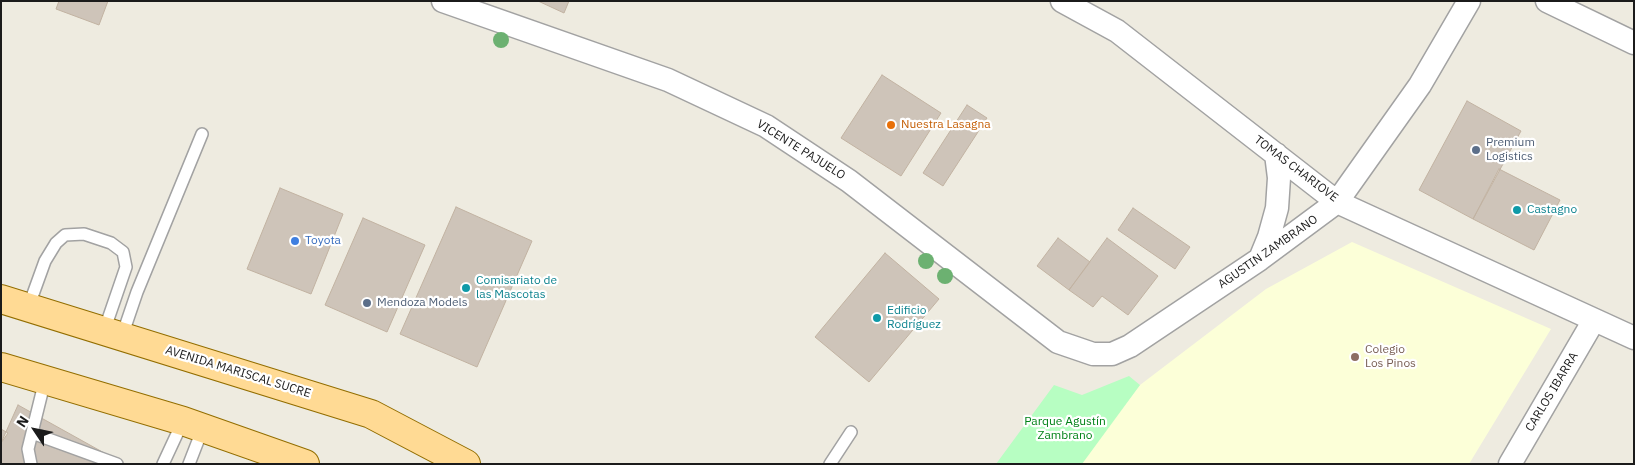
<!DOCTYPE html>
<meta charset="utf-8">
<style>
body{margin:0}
#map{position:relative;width:1635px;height:465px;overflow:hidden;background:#eeebe0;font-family:"IBM Plex Sans",sans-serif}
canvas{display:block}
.frame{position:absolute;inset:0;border:2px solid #1b1b1b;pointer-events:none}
.north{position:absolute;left:10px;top:405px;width:50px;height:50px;-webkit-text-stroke:4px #fff;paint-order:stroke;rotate:304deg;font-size:14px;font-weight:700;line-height:20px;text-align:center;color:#1b1b1b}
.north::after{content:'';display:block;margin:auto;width:18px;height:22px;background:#1b1b1b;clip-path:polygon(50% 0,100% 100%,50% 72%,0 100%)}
</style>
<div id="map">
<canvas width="1635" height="465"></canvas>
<div class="frame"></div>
<div class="north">N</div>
</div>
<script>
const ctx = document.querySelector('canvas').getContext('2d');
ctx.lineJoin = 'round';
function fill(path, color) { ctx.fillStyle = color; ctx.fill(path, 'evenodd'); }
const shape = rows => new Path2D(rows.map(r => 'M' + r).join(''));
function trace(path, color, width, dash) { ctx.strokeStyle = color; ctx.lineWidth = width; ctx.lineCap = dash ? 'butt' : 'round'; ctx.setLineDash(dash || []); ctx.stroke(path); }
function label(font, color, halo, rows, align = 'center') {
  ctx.font = font + ' "IBM Plex Sans",sans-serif'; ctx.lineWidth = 4.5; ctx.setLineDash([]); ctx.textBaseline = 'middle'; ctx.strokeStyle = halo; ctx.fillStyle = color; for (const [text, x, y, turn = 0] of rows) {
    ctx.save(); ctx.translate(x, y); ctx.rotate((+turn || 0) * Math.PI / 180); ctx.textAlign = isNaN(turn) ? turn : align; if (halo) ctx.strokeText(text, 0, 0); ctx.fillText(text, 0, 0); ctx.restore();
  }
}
const education = shape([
 [1352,242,1551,329,1469,464,1080,464,1140,385,1266,289]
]);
const park = shape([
 [1129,376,1140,385,1082,464,996,464,1054,385,1082,395]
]);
const building = shape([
 [59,1,108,1,99,25,56,9,59,1],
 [538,1,569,1,564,13,538,1],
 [882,75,941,113,901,176,841,138,882,75],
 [1467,101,1521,131,1473,219,1419,190,1467,101],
 [967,105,987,118,943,186,923,173,967,105],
 [1499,169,1560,200,1534,250,1473,219,1499,169],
 [280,188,343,214,311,294,247,269,280,188],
 [456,207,532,241,477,367,400,334,456,207],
 [1133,208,1190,247,1175,269,1118,230,1133,208],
 [363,218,425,245,387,332,325,305,363,218],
 [1058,238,1090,262,1069,290,1037,266,1058,238],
 [1107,238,1158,276,1128,315,1102,296,1093,307,1069,290,1107,238],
 [885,253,939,299,869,382,815,337,885,253],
 [18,405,124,464,1,464,1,443,18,405],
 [1,429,8,433,1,443,1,429]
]);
const lane = shape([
 [28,308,45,261,56,243,65,235,84,234,111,243,123,252,126,267,104,331],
 [122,336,137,292,202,134],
 [32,433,117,464],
 [31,464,28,449,45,380],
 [163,464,183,421],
 [189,464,203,428],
 [830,464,851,432]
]);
const street = shape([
 [443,1,668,80,766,126,849,181,1058,342,1093,354,1112,354,1130,346,1260,259,1337,202,1420,85,1469,1],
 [1062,1,1117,31,1337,202,1634,338],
 [1547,1,1634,43],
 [1260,259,1269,237,1277,208,1279,178,1276,154],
 [1510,464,1594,320]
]);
const primary = shape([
 [1,299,371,414,466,464],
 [1,367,183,421,305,464]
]);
const trees = [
 [501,40],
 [926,261],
 [945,276]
];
const markers = [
 [891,125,5,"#e8710a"],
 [1476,150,5,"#5c6f8a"],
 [1517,210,5,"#0f9aa8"],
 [295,241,5,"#3f7fe0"],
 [466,288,5,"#0f9aa8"],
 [367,303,5,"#5c6f8a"],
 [877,318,5,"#0f9aa8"],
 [1355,357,5,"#8d6e63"]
];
const foodNames = [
 ["Nuestra Lasagna",901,125]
];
const serviceNames = [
 ["Premium",1486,143],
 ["Logistics",1486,157],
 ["Mendoza Models",377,303]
];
const streetNames = [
 ["VICENTE PAJUELO",801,150,32],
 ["TOMAS CHARIOVE",1296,169,37],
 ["AGUSTIN ZAMBRANO",1268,252,-35],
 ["AVENIDA MARISCAL SUCRE",238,372,17],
 ["CARLOS IBARRA",1552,392,-59]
];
const cultureNames = [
 ["Castagno",1527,210],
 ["Comisariato de",476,281],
 ["las Mascotas",476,295],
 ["Edificio",887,311],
 ["Rodríguez",887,325]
];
const shopNames = [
 ["Toyota",305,241]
];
const educationNames = [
 ["Colegio",1365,350],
 ["Los Pinos",1365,364]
];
const parkNames = [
 ["Parque Agustín",1065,422],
 ["Zambrano",1065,436]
];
fill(education, '#fcffd8');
fill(park, '#b7fec2');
fill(building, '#cec4b9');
trace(building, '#c1b2a1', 1);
trace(lane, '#a2a2a2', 14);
trace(street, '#a2a2a2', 25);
trace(primary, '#936e00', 30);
trace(lane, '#fff', 11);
trace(street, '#fff', 22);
trace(primary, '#ffda94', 28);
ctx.fillStyle = '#6cb171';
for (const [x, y] of trees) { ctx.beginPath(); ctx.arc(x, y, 8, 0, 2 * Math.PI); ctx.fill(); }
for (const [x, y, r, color] of markers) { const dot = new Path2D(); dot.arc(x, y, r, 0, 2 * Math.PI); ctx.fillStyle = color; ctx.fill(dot); trace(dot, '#fff', 2); }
label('12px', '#c56008', '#fff', foodNames, 'left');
label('12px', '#4e5e75', '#fff', serviceNames, 'left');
label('12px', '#1b1b1b', '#fff', streetNames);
label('12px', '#0d838f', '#fff', cultureNames, 'left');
label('12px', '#366cbe', '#fff', shopNames, 'left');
label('12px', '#785e54', '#fff', educationNames, 'left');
label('12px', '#018217', '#fff', parkNames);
</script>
